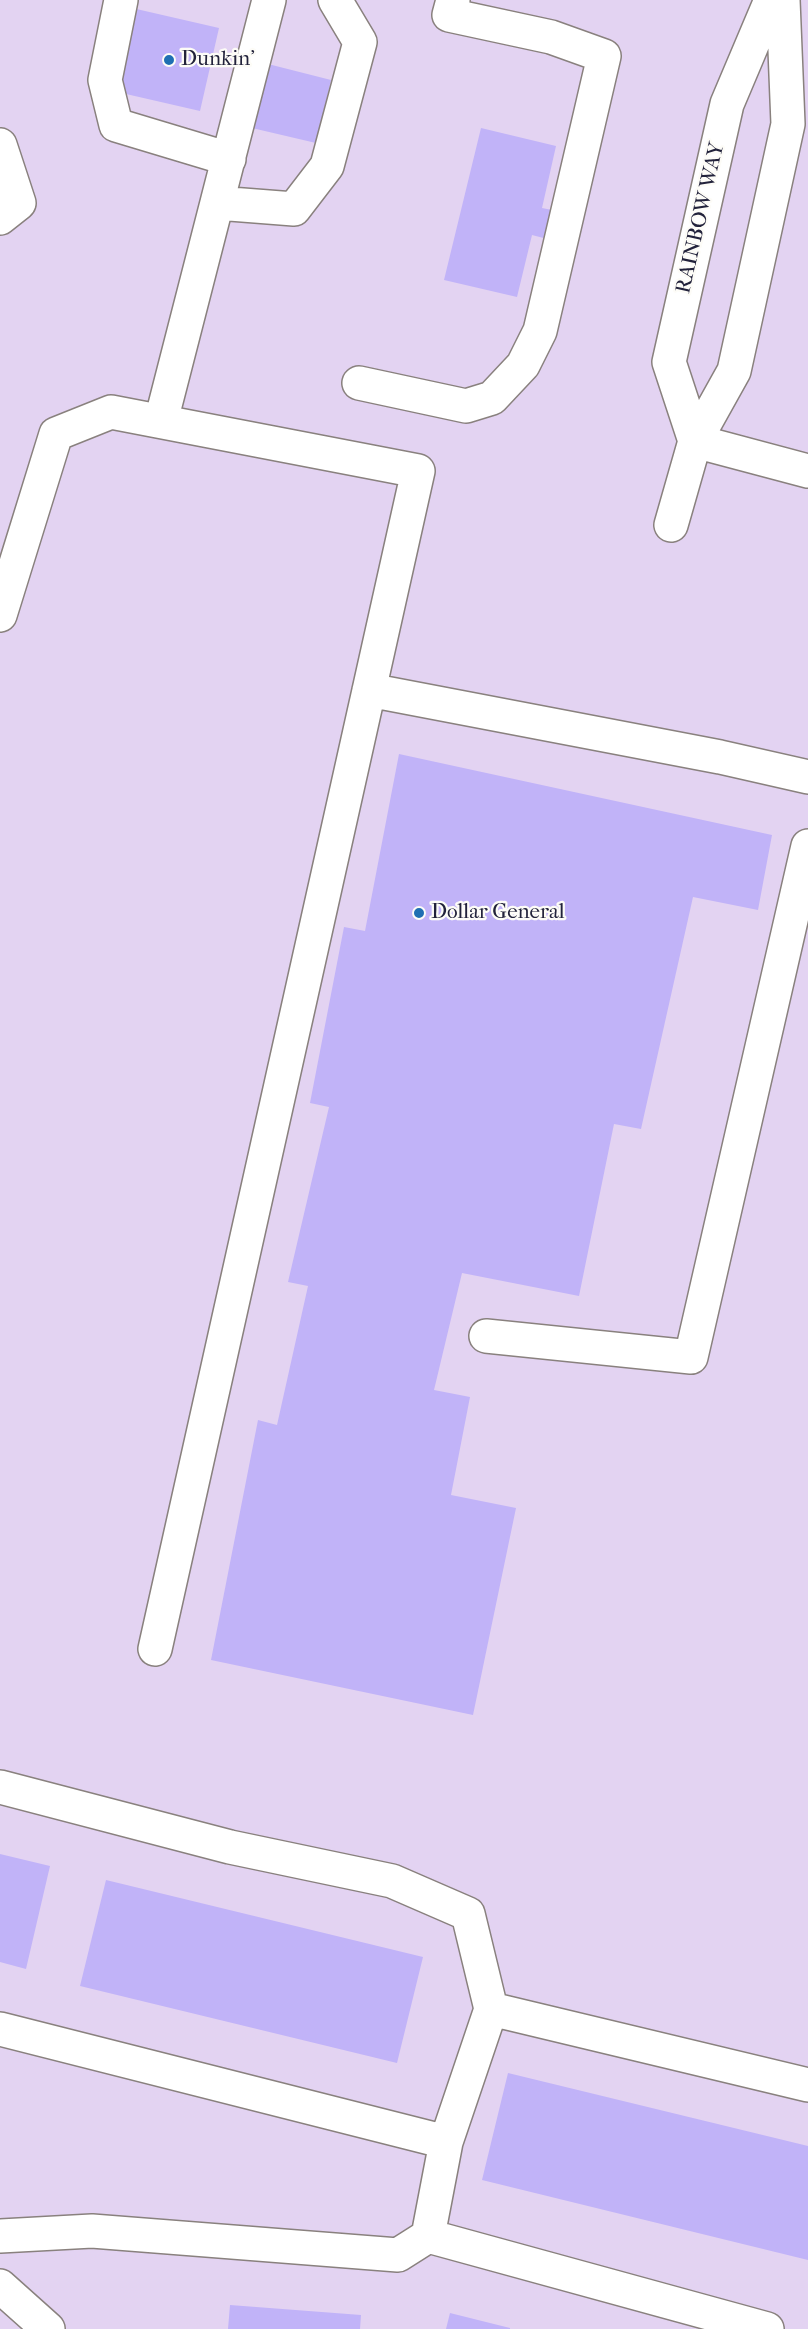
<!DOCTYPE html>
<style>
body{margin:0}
canvas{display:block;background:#f0e0c1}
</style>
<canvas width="808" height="2329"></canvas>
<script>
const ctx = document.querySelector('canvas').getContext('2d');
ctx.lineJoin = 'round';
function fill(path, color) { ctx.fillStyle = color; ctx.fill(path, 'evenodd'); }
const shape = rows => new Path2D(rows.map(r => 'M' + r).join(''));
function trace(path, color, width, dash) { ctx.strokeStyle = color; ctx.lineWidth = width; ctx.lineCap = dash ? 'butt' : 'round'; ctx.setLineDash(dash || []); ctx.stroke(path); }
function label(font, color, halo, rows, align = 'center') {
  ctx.font = font + ' "IM FELL French Canon",serif'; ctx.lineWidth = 4.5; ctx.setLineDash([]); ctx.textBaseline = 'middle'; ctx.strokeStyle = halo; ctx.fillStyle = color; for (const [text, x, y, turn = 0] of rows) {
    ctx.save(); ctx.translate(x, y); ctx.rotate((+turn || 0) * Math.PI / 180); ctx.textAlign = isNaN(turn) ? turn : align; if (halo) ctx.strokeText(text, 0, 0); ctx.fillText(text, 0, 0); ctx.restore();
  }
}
const built = shape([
 [0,0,808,0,808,2329,0,2329]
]);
const building = shape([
 [132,8,219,28,200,111,113,91],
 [268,64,331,80,316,143,252,128],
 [481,128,556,146,542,208,562,212,555,241,532,235,517,297,444,280],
 [399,754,772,835,758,910,693,897,641,1129,614,1124,579,1296,462,1273,434,1390,470,1397,451,1495,516,1508,473,1715,211,1660,258,1420,277,1425,308,1286,288,1282,329,1107,310,1103,344,927,365,931],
 [0,1854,50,1866,26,1969,0,1962],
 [106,1880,423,1957,397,2063,80,1986],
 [508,2073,808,2146,808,2260,482,2180],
 [230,2305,361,2315,360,2329,228,2329],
 [450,2313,510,2328,510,2329,446,2329]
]);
const minor = shape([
 [121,0,105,80,116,125,229,159],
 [0,145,19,203,0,218],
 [217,203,294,209,327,166,360,42,335,0],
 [359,383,466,406,492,398,523,365,540,331,604,56,551,37,449,15,453,0],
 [161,421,269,0],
 [695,441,669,362,727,104,771,0],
 [695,441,808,471],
 [671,525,695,441,734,371,788,124,783,0],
 [0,615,56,434,111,412,418,471,155,1649],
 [369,690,720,757,808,777],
 [486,1336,691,1357,808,846],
 [0,1787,230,1847,392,1881,468,1914,491,2009,808,2085],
 [0,2029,446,2142],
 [0,2236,92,2231,398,2255,428,2236,446,2142,491,2009],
 [428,2236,767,2329],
 [0,2286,48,2329]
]);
const markers = [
 [169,60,6,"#1f6fb2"],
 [419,913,6,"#1f6fb2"]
];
const poiNames = [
 ["Dunkin'",181,60],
 ["Dollar General",431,913]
];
const streetNames = [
 ["RAINBOW WAY",701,218,-77]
];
fill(built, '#e3d3f2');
fill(building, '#c1b3f8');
trace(minor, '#89817e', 36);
trace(minor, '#fff', 33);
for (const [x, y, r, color] of markers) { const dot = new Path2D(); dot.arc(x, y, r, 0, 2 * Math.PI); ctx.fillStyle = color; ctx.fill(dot); trace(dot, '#fdfcf7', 2); }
label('21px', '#22223b', '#fdfcf7', poiNames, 'left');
label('21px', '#22223b', '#fdfcf7', streetNames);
</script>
